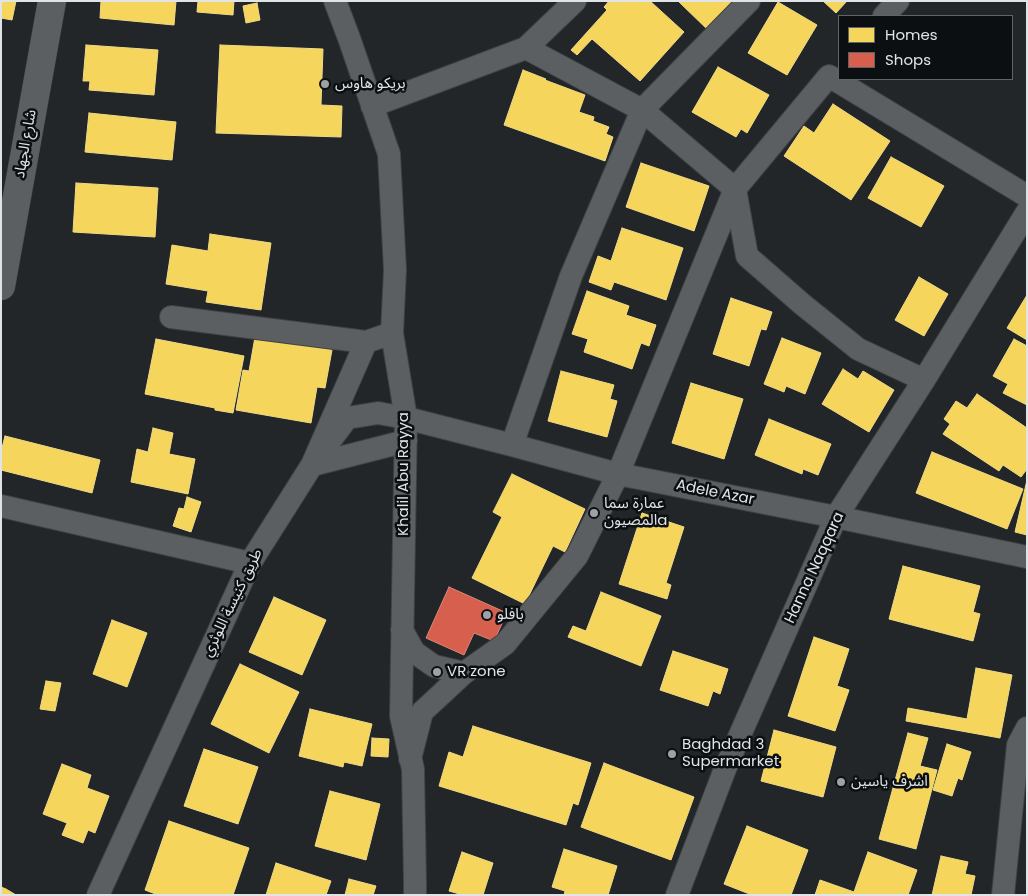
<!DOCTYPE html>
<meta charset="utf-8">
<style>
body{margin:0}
#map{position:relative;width:1028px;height:896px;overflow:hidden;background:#232628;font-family:Poppins,sans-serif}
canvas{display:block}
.frame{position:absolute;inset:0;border:2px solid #e0e4e7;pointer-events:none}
.legend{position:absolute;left:838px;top:15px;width:175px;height:65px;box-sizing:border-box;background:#0c0f11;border:1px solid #616467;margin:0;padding:6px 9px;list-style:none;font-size:15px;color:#e0e4e7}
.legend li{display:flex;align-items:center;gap:10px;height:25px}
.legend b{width:25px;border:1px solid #616467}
</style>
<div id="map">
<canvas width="1028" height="896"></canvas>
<div class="frame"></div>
<ul class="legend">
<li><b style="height:14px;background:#f6d55c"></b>Homes</li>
<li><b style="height:14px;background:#d6604d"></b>Shops</li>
</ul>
</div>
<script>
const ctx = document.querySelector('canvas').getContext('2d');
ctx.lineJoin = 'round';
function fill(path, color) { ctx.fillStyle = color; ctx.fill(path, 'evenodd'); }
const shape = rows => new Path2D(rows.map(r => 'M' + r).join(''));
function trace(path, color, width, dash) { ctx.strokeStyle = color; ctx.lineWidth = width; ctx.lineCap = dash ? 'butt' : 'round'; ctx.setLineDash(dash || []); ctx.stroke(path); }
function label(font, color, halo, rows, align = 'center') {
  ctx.font = font + ' Poppins,"Noto Sans Arabic",sans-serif'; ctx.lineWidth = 5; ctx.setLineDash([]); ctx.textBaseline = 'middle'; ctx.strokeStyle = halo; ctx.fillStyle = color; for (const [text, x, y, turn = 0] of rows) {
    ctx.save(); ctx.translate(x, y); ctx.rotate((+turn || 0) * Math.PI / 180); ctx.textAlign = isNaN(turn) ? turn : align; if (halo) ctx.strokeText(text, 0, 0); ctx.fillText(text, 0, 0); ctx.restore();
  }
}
const homes = shape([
 [1,1,16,1,12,20,1,18,1,1],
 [101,1,176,1,174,25,100,18,101,1],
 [198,1,234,1,233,15,197,12,198,1],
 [609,1,650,1,684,32,640,81,592,39,577,55,571,50,607,10,604,7,609,1],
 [678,1,737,1,709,31,678,1],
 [823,1,847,1,836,13,823,1],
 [778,2,817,25,787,75,748,53,778,2],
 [257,3,260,20,246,23,243,6,257,3],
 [86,45,158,50,154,95,89,90,90,81,83,81,86,45],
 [220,45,323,49,321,105,342,106,341,137,216,133,220,45],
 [718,67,769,95,747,133,741,129,736,137,692,112,718,67],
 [523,70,546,79,545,80,585,95,579,112,594,117,593,121,609,127,606,134,613,137,605,161,504,125,523,70],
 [833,104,890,141,851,200,784,156,804,126,814,133,833,104],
 [89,113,176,122,172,160,85,152,89,113],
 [891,157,944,186,921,227,868,198,891,157],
 [641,163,709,186,694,231,626,207,641,163],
 [76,183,158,188,155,237,73,232,76,183],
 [622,228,683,248,666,300,614,282,611,290,589,282,598,256,611,261,622,228],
 [210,234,271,243,261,310,206,302,208,291,166,284,172,245,208,251,210,234],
 [919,277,948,294,924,336,895,320,919,277],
 [587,291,629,306,626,315,656,325,649,346,641,343,632,369,584,352,588,339,572,334,587,291],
 [1027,295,1027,340,1007,328,1027,295],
 [731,298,772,312,766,330,761,329,749,366,713,354,731,298],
 [255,337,332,350,325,388,317,387,311,423,236,410,243,370,249,371,255,337],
 [782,338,821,353,805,394,786,386,784,392,764,384,782,338],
 [156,339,244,356,233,413,215,410,215,408,145,394,156,339],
 [1014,339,1027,346,1027,405,1003,393,1008,384,993,376,1014,339],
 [843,369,858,379,863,371,894,390,869,432,822,404,843,369],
 [561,371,614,385,610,399,617,401,607,437,548,421,561,371],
 [691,383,743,399,724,459,672,443,691,383],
 [977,394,1027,428,1027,469,1021,477,1003,465,999,471,943,434,950,424,944,419,956,401,967,408,977,394],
 [769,419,831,444,818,475,803,469,802,474,755,455,769,419],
 [153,428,173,433,169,454,195,459,188,494,131,482,137,449,148,452,153,428],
 [5,436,100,460,92,493,1,470,1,452,5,436],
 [932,452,1023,489,1007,529,916,493,932,452],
 [512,474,585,509,565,552,553,546,525,604,472,578,502,517,493,512,512,474],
 [1027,480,1027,535,1015,532,1027,480],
 [187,497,201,502,191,532,173,526,179,508,184,509,187,497],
 [642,513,684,527,666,583,671,585,667,599,619,584,642,513],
 [903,566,980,586,973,612,980,614,973,641,889,619,903,566],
 [601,592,661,616,641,666,568,637,573,626,586,631,601,592],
 [274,597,326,620,302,675,249,652,274,597],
 [112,620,147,633,127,687,93,674,112,620],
 [814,637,849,649,837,686,849,690,835,731,788,716,814,637],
 [673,651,728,669,720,694,713,691,708,706,660,690,673,651],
 [240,664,299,692,269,753,211,724,240,664],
 [976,668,1012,675,1000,738,906,721,908,708,967,719,976,668],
 [46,681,61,683,55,711,40,709,46,681],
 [310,709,372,724,362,766,344,762,343,767,299,756,310,709],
 [473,726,591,763,578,805,573,803,566,825,439,786,449,752,463,757,473,726],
 [774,730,836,747,823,797,761,781,774,730],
 [908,733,928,738,920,766,937,770,916,849,879,839,908,733],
 [372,738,389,739,388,757,371,756,372,738],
 [947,744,971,752,962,780,958,778,952,796,933,790,947,744],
 [204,749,258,767,238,824,184,806,204,749],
 [604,763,694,797,671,860,581,827,604,763],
 [62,764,91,775,87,788,109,796,95,833,88,830,83,843,62,835,67,823,43,814,62,764],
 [330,791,380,804,366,860,315,846,330,791],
 [169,821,249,848,233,895,158,895,145,890,169,821],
 [747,826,808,850,791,895,752,895,724,884,747,826],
 [564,849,617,866,608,895,564,895,565,891,552,887,564,849],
 [462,852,493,863,483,895,463,895,449,891,462,852],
 [868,852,917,870,908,895,815,895,820,880,854,892,868,852],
 [941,856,968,862,965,874,975,876,971,895,932,895,941,856],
 [276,863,331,881,326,895,266,895,276,863],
 [349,879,376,886,373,895,345,895,349,879],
 [1,887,6,889,16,895,1,895,1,887]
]);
const shops = shape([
 [449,587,507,613,494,641,474,633,464,655,426,638,449,587]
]);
const street = shape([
 [335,1,349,38,389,154,395,270,392,333,406,418,401,716,413,769,415,882,415,895],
 [884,16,898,1],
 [526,48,642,110,735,189,747,256,802,304,858,349,924,380],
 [372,106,526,48,575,1],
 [171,317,366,342],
 [512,445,571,276,642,110,749,1],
 [312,465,347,418,378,413,406,418,512,445,618,474,836,517,1027,557],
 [312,465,406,441],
 [1,506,250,563],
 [402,630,414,652,434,666,464,673],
 [410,759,422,712,464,673,505,644,577,556,618,474,735,189,829,76,1027,196],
 [98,895,250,563,312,465,366,342,392,333],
 [677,895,725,769,836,517,924,380,1027,212],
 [1003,895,1018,745,1027,728]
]);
const secondary = shape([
 [1,286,52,1]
]);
const markers = [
 [325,84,5,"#9ea2a4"],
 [594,513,5,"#9ea2a4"],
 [487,615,5,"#9ea2a4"],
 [437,672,5,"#9ea2a4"],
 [672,754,5,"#9ea2a4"],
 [841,782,5,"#9ea2a4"]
];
const poiNames = [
 ["بريكو هاوس",335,84],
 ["عمارة سما",604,504],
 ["المصيونa",604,521],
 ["بافلو",497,615],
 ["VR zone",447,672],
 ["Baghdad 3",682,745],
 ["Supermarket",682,762],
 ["اشرف ياسين",851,782]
];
const streetNames = [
 ["شارع الجهاد",26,144,-80],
 ["Khalil Abu Rayya",404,474,-90],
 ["Adele Azar",715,493,11],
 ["Hanna Naqqara",815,568,-65],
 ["طريق كنيسة اللوثري",233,603,-64]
];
fill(homes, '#f6d55c');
trace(homes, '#efda86', 1);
fill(shops, '#d6604d');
trace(shops, '#d9887b', 1);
trace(street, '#3f4244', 24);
trace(secondary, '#3f4244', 29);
trace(street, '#5c5f61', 22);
trace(secondary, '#5c5f61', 28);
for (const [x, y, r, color] of markers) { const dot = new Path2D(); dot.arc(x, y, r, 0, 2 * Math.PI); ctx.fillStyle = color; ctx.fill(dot); trace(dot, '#0c0f11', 2); }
label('15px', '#e0e4e7', '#0c0f11', poiNames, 'left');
label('15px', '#e0e4e7', '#0c0f11', streetNames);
</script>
